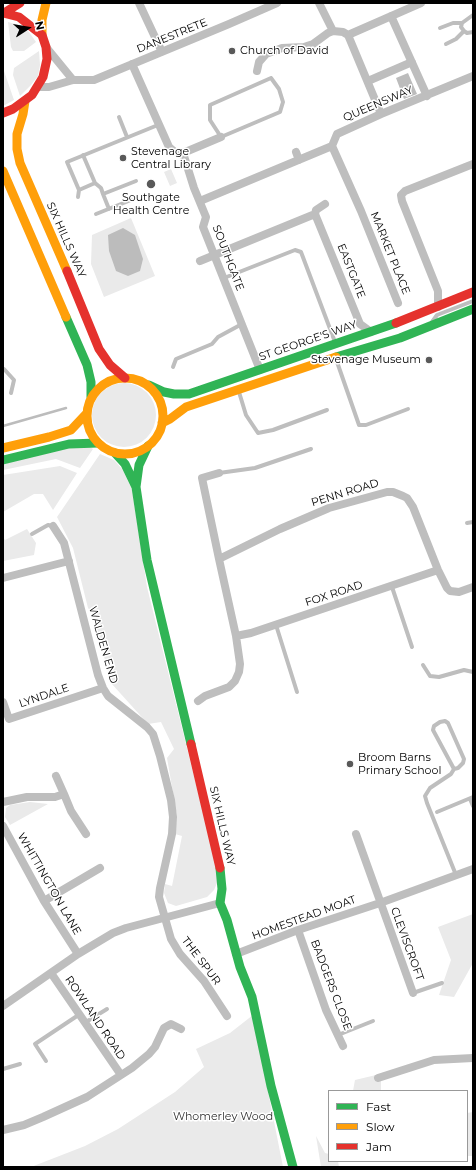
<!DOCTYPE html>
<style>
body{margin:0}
#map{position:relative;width:476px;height:1170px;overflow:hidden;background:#fff;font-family:Montserrat,sans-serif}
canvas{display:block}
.frame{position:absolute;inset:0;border:4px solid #000;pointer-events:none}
.legend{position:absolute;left:328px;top:1090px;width:140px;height:72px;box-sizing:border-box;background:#fff;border:1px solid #999;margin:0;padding:5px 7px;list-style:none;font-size:12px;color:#000}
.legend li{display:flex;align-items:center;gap:8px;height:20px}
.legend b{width:20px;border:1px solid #999}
.north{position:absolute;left:8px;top:8px;width:40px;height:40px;-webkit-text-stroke:3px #fff;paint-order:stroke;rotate:78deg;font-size:11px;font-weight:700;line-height:16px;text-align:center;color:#000}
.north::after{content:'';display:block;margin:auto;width:14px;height:18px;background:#000;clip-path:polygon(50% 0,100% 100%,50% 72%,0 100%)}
</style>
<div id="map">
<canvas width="476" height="1170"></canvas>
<div class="frame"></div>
<ul class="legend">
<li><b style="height:5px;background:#30b455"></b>Fast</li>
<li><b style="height:5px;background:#ff9f0a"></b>Slow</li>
<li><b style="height:5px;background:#e5322d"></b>Jam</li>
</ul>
<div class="north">N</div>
</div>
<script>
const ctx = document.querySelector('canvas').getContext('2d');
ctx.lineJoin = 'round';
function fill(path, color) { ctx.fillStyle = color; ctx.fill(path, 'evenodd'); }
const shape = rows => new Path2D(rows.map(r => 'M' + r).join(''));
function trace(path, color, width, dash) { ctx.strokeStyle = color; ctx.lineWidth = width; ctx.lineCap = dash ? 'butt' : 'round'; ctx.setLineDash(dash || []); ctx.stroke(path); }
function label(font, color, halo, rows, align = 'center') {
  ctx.font = font + ' Montserrat,sans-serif'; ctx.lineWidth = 3; ctx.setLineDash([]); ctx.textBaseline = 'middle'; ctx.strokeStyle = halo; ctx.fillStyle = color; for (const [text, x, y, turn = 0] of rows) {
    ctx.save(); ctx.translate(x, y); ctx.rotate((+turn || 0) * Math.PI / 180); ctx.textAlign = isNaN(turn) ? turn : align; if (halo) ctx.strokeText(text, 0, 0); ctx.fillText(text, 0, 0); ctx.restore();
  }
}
const green = shape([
 [8,22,19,25,29,32,36,42,24,51,13,51,11,47],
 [3,37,4,71,14,100,3,106],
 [39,51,40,65,38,76,31,85,20,96,13,75,14,68],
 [171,169,177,183,170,186,164,172],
 [131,218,155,276,104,297,91,264,92,235],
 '92 415a32 32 0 1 1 64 0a32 32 0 1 1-64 0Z',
 [90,447,93,449,80,468,56,459,3,470,3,464,66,448],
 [100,454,114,460,123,470,132,490,147,587,218,873,217,883,214,890,207,897,176,906,168,903,164,893,165,884,172,886,182,836,175,834,177,816,167,758,174,749,161,722,148,724,111,683,93,614,88,608,73,548,57,517],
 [60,466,77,473,53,510,43,494,34,494,3,512,3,475],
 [27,529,36,543,34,555,3,561,3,537,5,540],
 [30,802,48,804,10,825,5,817,6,808,10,805],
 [473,914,473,963,454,997,439,995,451,960,438,927],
 [253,1015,283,1167,31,1167,85,1146,118,1129,175,1092,204,1067,196,1049,230,1033],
 [376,1075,381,1081,381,1091,353,1091,355,1080],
 [473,1112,473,1156,467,1156,467,1113],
 [316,1136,325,1153,329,1154,329,1161,338,1161,339,1167,321,1167]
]);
const water = shape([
 [408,73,417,94,404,99,396,78],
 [123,228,135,235,143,259,140,271,128,276,116,271,109,251,108,235]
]);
const stream = shape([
 [3,426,66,408]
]);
const lane = shape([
 [473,15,462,23,461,27,464,31,467,33,473,32],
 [440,28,453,23,462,23],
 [446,44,456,39,464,31],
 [271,78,279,89,283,102,280,112,221,137,210,120,210,105,271,78],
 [119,117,127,137],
 [83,155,95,183,101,188,103,194,136,181],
 [79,190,95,183],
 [103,194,109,209],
 [78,197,79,190,67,162,158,125],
 [96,214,131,200],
 [224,278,295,250,301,252,335,342],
 [432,322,437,315,473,301],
 [336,359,359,425,366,425,408,409],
 [173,367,176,359,212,344,218,337,242,324],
 [4,369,14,380,11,393],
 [239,392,246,415,258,433,273,430,327,410],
 [219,473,255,468,311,449],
 [467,523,473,522],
 [32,534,48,525,53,526],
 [392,587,412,647],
 [276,625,297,692],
 [423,665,430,676,439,677,464,670,473,672],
 [454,769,433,730,434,726,440,722,445,721,448,723,464,759,463,763,458,768,454,769,451,774,430,788,425,796,427,803,456,875],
 [470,799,473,806],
 [437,812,473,797],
 [413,993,442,983],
 [86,1022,107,1009],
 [338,1035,373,1021],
 [46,1061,35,1044,80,1014],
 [3,1069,20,1064]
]);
const street = shape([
 [139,3,162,52],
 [319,3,333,31],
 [391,16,427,96],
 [348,35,381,114],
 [348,35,421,3],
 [46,47,73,80],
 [132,64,169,147,175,152,183,153,221,137],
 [257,71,259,62,266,54,282,48,304,47,313,44,328,33,333,31,343,32,348,35],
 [368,81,412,62],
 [38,87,49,87,73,80,94,80,229,24,277,3],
 [332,146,361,211,398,303],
 [296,152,299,160],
 [183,153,194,188,206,217,203,227,260,370],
 [200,201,332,146,337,134,381,114,473,76],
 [315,214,316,210,325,204],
 [200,261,315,214,360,324,371,332],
 [438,307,438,291,402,201,401,195,405,191,473,164],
 [53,526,64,543,98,675,103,688,108,696,147,727,153,734,160,756,171,800,173,817,172,834,160,888,159,897,171,939,180,954,204,981,227,1016],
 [219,559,202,478,219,473],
 [3,578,69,561],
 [236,636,251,633,438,570],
 [198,701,205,696,229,687,235,681,239,672,240,664,236,636,219,559,280,529,329,508,387,492,393,492,403,496,407,498,413,507,438,570,447,588,450,591,459,592,473,587],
 [3,702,9,719,103,688],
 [56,776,64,794],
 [3,802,27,797,55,797,64,794,71,811,86,834],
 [3,826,44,901,78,954],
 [356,834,413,993],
 [44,901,100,868],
 [298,930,326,1010,343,1046],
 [236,954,298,930,380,903,473,869],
 [51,973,121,1075],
 [3,1006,78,954,113,933,126,928,220,903],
 [378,1078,434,1060,473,1058],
 [3,1130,24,1125,43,1117,87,1097,132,1068,149,1054,155,1047,164,1028,171,1024,181,1029]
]);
const fast = shape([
 [66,317,87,365,91,382,91,397],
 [336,357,400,338,473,309],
 [149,385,164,392,174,394,189,394,396,323],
 [115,453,125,464,136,487,147,560,191,744],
 [3,460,69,444,98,443],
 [136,487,139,465,148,446],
 [220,868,222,889,220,903,227,920,240,967,252,997,271,1086,293,1167]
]);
const slow = shape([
 [42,35,42,20,46,3],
 [25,101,23,114,17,134,17,149,20,163,67,271],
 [3,171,66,317],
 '87 416a38 38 0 1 1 76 0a38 38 0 1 1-76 0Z',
 [162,423,170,419,186,407,336,357],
 [3,448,49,437,71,430,87,413]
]);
const jam = shape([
 [3,13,19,17,42,35,46,47,47,59,43,77,32,95,13,109,3,113],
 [4,13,20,3],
 [67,271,99,349,110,365,125,378],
 [396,323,473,292],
 [191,744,220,868]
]);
const markers = [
 [232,51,4,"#595959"],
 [123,158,4,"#595959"],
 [151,184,5,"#595959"],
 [429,360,4,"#595959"],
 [350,764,4,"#595959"]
];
const streetNames = [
 ["DANESTRETE",172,36,-22],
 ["QUEENSWAY",378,104,-23],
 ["SIX HILLS WAY",66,240,66],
 ["MARKET PLACE",390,253,68],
 ["SOUTHGATE",228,258,69],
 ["EASTGATE",351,271,68],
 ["ST GEORGE'S WAY",308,341,-19],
 ["PENN ROAD",345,493,-17],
 ["FOX ROAD",334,594,-18],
 ["WALDEN END",103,645,74],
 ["LYNDALE",44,696,-19],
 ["SIX HILLS WAY",222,826,77],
 ["WHITTINGTON LANE",49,884,60],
 ["HOMESTEAD MOAT",304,918,-20],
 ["CLEVISCROFT",407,944,70],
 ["THE SPUR",201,961,53],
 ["BADGERS CLOSE",331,985,69],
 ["ROWLAND ROAD",95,1018,56]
];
const poiNames = [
 ["Church of David",240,51],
 ["Stevenage",131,152],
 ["Central Library",131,165],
 ["Southgate",151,198,"center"],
 ["Health Centre",151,211,"center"],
 ["Stevenage Museum",421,360,"right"],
 ["Broom Barns",358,758],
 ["Primary School",358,771]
];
const parkNames = [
 ["Whomerley Wood",223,1117]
];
fill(green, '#eaeaea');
fill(water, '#bcbcbc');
trace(stream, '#bcbcbc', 2.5);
trace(lane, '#bebebe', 4);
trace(street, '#bebebe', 8);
trace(fast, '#30b455', 9);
trace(slow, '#ff9f0a', 9);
trace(jam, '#e5322d', 9);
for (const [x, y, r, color] of markers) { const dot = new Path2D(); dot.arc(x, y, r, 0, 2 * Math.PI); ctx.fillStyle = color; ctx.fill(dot); trace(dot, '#fff', 1.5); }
label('11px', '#000', '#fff', streetNames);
label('11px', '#000', '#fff', poiNames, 'left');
label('11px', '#303030', '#fff', parkNames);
</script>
